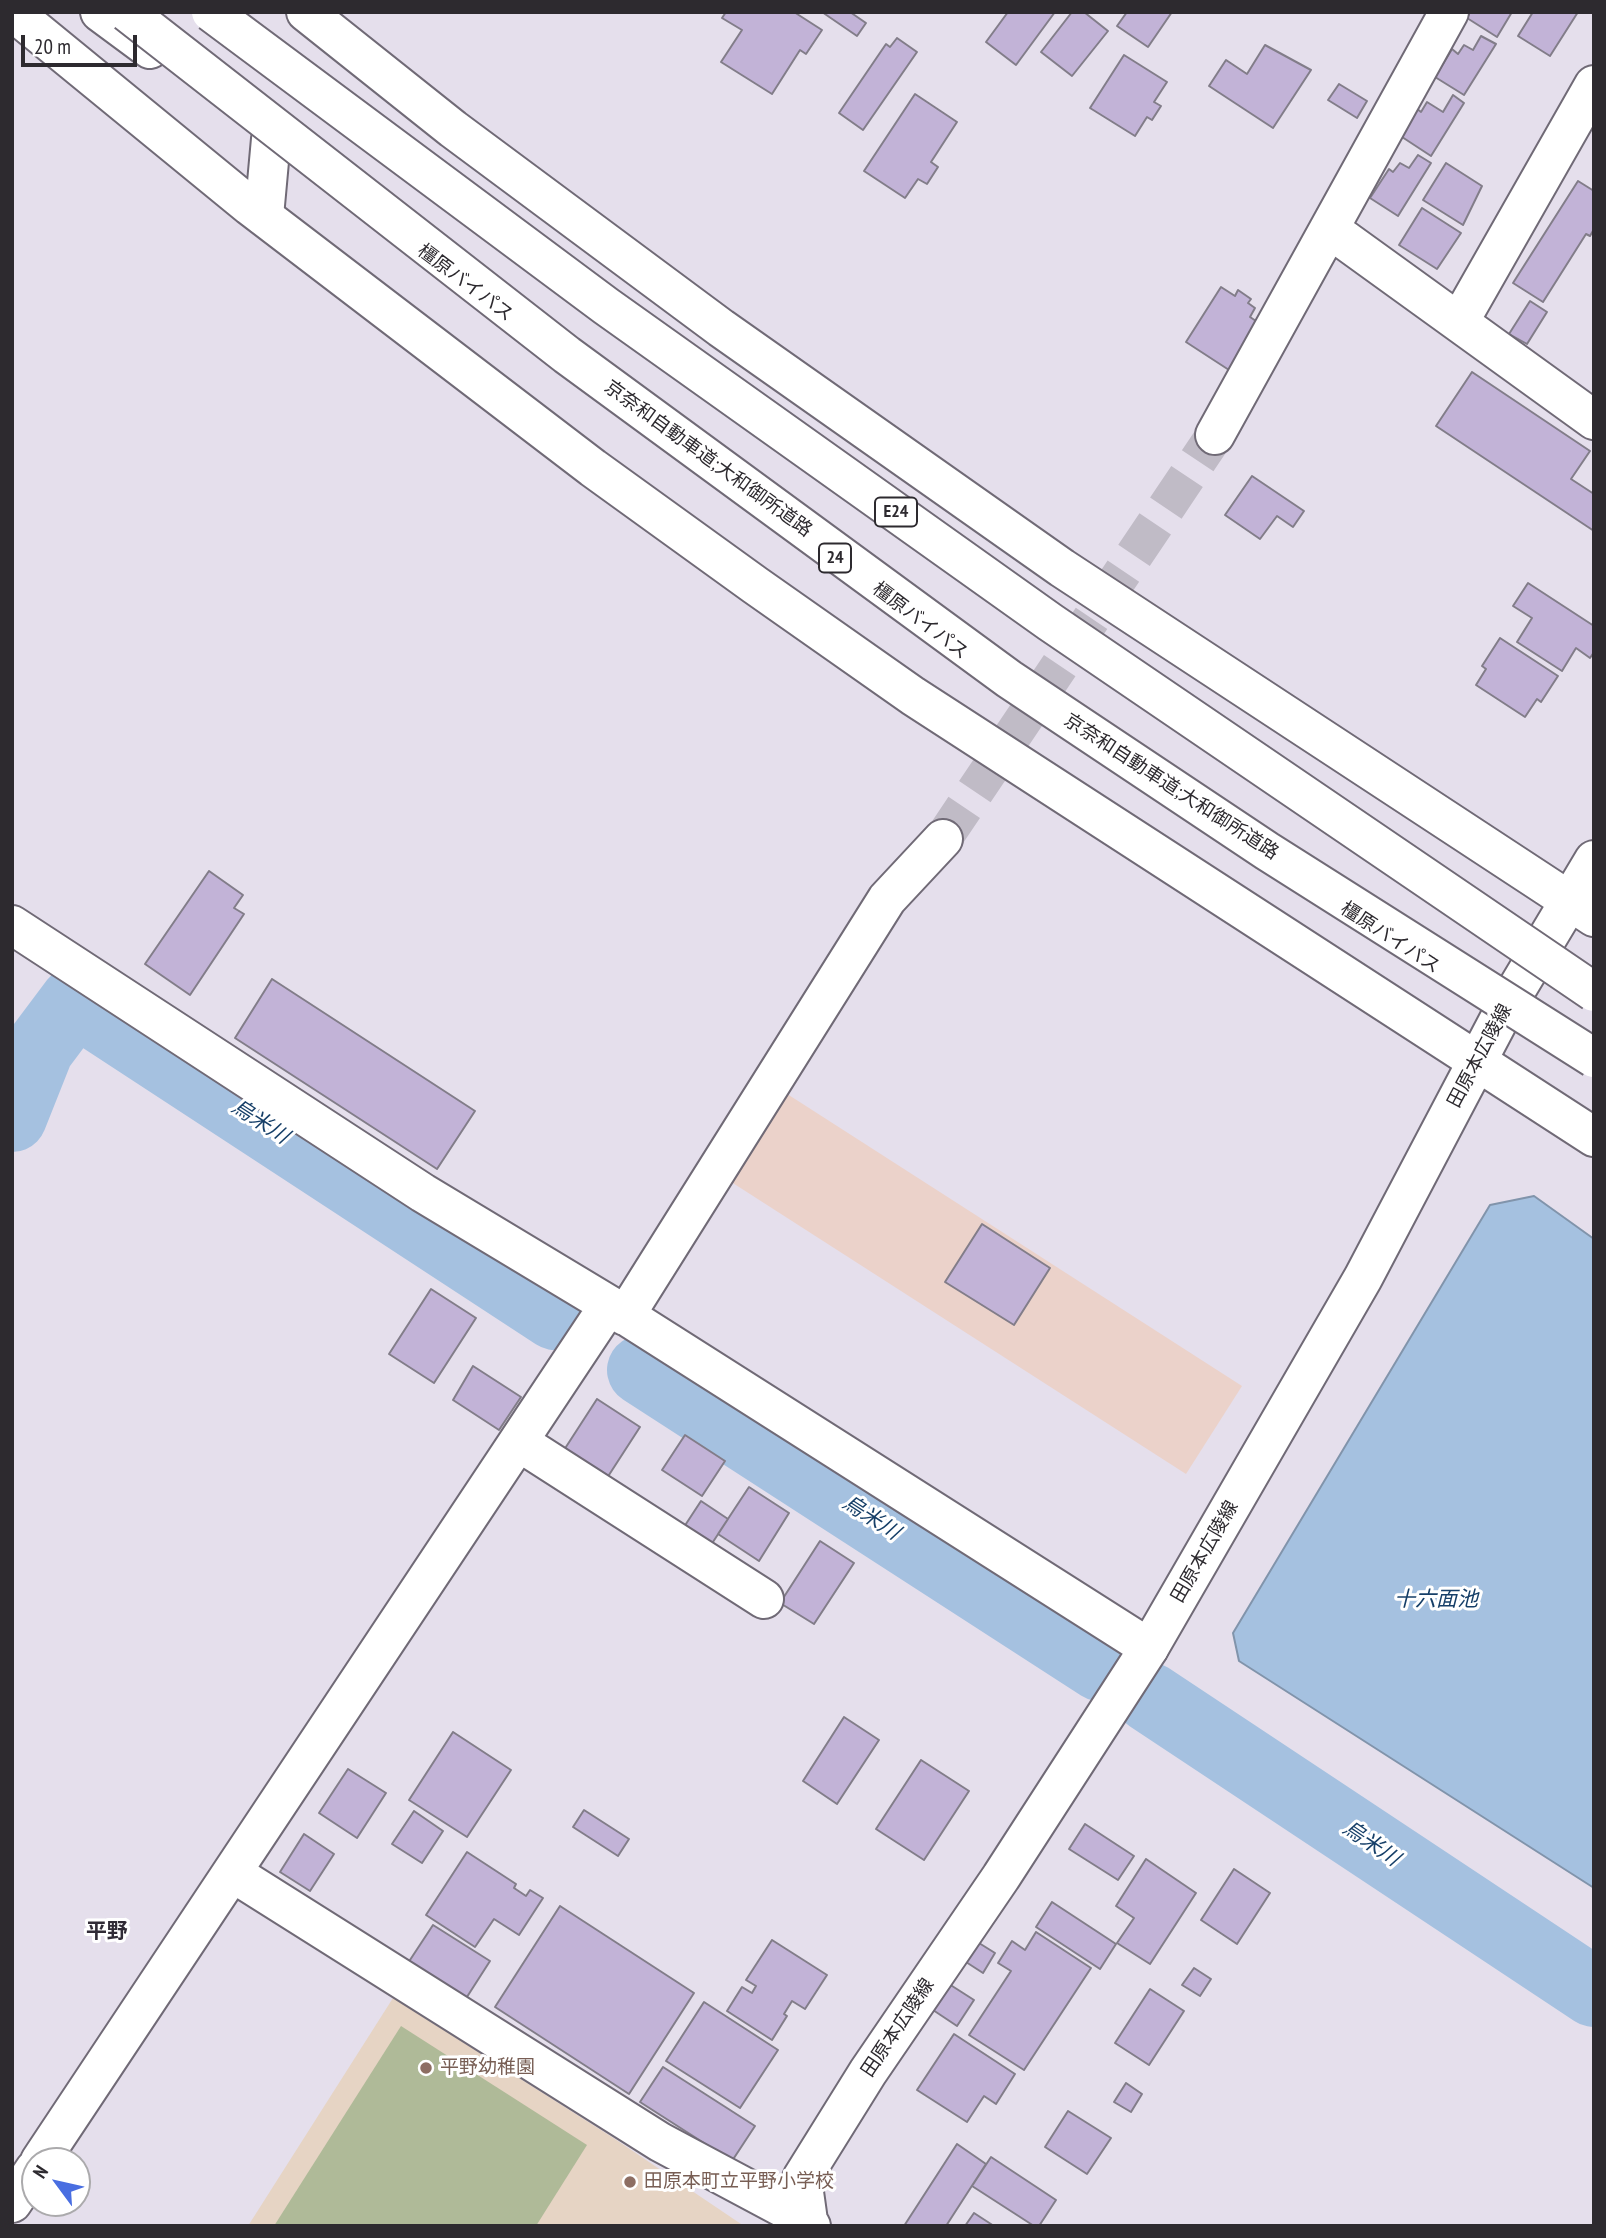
<!DOCTYPE html>
<meta charset="utf-8">
<style>
body{margin:0}
#map{position:relative;width:1606px;height:2238px;overflow:hidden;background:#e5dfec;font-family:"PT Sans Narrow",sans-serif}
canvas{display:block}
.frame{position:absolute;inset:0;border:14px solid #2d2a2f;pointer-events:none}
.north{position:absolute;left:21px;top:2147px;width:70px;height:70px;box-sizing:border-box;background:#fff;border:2px solid #abaaac;border-radius:50%;rotate:303deg;font-size:19px;font-weight:700;line-height:28px;text-align:center;color:#2d2a2f}
.north::after{content:'';display:block;margin:auto;width:24px;height:32px;background:#496ee1;clip-path:polygon(50% 0,100% 100%,50% 72%,0 100%)}
.scale{position:absolute;left:21px;top:35px;width:116px;height:32px;box-sizing:border-box;border:4px solid #2d2a2f;border-top:0;padding-left:9px;font-size:21px;line-height:24px;white-space:nowrap;color:#2d2a2f;-webkit-text-stroke:5px #fff;paint-order:stroke}
</style>
<div id="map">
<canvas width="1606" height="2238"></canvas>
<div class="frame"></div>
<div class="north">N</div>
<div class="scale">20 m</div>
</div>
<script>
const ctx = document.querySelector('canvas').getContext('2d');
ctx.lineJoin = 'round';
function fill(path, color) { ctx.fillStyle = color; ctx.fill(path, 'evenodd'); }
const shape = rows => new Path2D(rows.map(r => 'M' + r).join(''));
function trace(path, color, width, dash) { ctx.strokeStyle = color; ctx.lineWidth = width; ctx.lineCap = dash ? 'butt' : 'round'; ctx.setLineDash(dash || []); ctx.stroke(path); }
function label(font, color, halo, rows, align = 'center') {
  ctx.font = font + ' "PT Sans Narrow","Noto Sans JP",sans-serif'; ctx.lineWidth = 6; ctx.setLineDash([]); ctx.textBaseline = 'middle'; ctx.strokeStyle = halo; ctx.fillStyle = color; for (const [text, x, y, turn = 0] of rows) {
    ctx.save(); ctx.translate(x, y); ctx.rotate((+turn || 0) * Math.PI / 180); ctx.textAlign = isNaN(turn) ? turn : align; if (halo) ctx.strokeText(text, 0, 0); ctx.fillText(text, 0, 0); ctx.restore();
  }
}
const industrial = shape([
 [781,1090,1242,1386,1186,1474,725,1178]
]);
const education = shape([
 [393,1998,612,2137,744,2226,248,2226]
]);
const green = shape([
 [401,2026,587,2145,536,2226,274,2226]
]);
const water = shape([
 [1534,1196,1594,1239,1594,1888,1239,1661,1233,1633,1490,1205,1534,1196]
]);
const river = shape([
 [12,1117,39,1049,75,1001,555,1315],
 [642,1370,1100,1666],
 [1149,1697,1594,1992]
]);
const building = shape([
 [726,12,794,12,822,30,806,54,800,50,772,94,721,62,742,30,722,18,726,12],
 [822,12,850,12,866,23,857,36,822,12],
 [1008,12,1055,12,1016,65,986,42,1008,12],
 [1072,12,1084,12,1108,31,1072,76,1041,52,1072,12],
 [1127,12,1172,12,1148,47,1117,26,1127,12],
 [1470,12,1512,12,1497,37,1467,18,1470,12],
 [1533,12,1578,12,1550,56,1518,36,1533,12],
 [1481,36,1496,44,1464,95,1435,77,1452,49,1458,54,1464,45,1473,50,1481,36],
 [897,38,917,52,863,130,839,113,886,44,890,47,897,38],
 [1265,45,1311,70,1273,128,1209,86,1226,60,1247,74,1265,45],
 [1124,55,1167,82,1154,102,1161,106,1152,120,1147,117,1135,136,1090,108,1124,55],
 [1339,84,1367,101,1357,118,1328,100,1339,84],
 [915,94,957,122,931,162,938,167,927,184,918,179,905,198,864,171,915,94],
 [1453,95,1464,103,1431,156,1399,135,1416,108,1421,112,1427,102,1443,112,1453,95],
 [1418,155,1431,163,1398,216,1370,198,1389,169,1393,172,1400,163,1409,168,1418,155],
 [1446,163,1482,186,1463,225,1423,200,1446,163],
 [1578,181,1594,191,1594,229,1590,236,1586,234,1543,302,1513,283,1578,181],
 [1422,208,1461,233,1437,269,1399,245,1422,208],
 [1221,287,1235,296,1238,290,1251,299,1248,303,1255,308,1250,317,1259,323,1229,370,1186,342,1221,287],
 [1530,301,1547,312,1527,344,1509,334,1530,301],
 [1472,372,1590,451,1571,479,1594,494,1594,531,1436,426,1472,372],
 [1252,476,1304,511,1293,527,1277,516,1260,539,1225,515,1252,476],
 [1528,583,1594,626,1594,652,1590,658,1576,648,1562,671,1517,642,1532,618,1513,606,1528,583],
 [1500,638,1558,676,1541,702,1537,699,1525,717,1476,685,1486,669,1482,666,1500,638],
 [209,871,243,895,234,908,244,914,190,995,145,964,209,871],
 [272,979,475,1111,437,1169,235,1038,272,979],
 [982,1224,1050,1268,1014,1325,945,1282,982,1224],
 [431,1289,476,1318,434,1383,389,1354,431,1289],
 [473,1366,521,1397,499,1430,453,1400,473,1366],
 [597,1399,640,1427,607,1478,564,1450,597,1399],
 [685,1435,725,1461,702,1496,662,1470,685,1435],
 [749,1487,789,1513,759,1561,718,1534,749,1487],
 [701,1501,728,1519,709,1548,682,1530,701,1501],
 [820,1541,854,1563,814,1624,780,1603,820,1541],
 [844,1717,879,1740,837,1804,803,1781,844,1717],
 [453,1732,511,1770,467,1837,409,1800,453,1732],
 [921,1760,969,1791,924,1860,876,1829,921,1760],
 [348,1769,386,1793,357,1838,319,1813,348,1769],
 [584,1810,629,1839,618,1856,573,1827,584,1810],
 [414,1811,443,1831,422,1863,392,1844,414,1811],
 [1085,1824,1134,1856,1118,1880,1069,1849,1085,1824],
 [304,1834,334,1854,310,1891,280,1872,304,1834],
 [467,1852,516,1884,514,1888,526,1896,530,1890,543,1898,519,1935,494,1919,475,1947,426,1915,467,1852],
 [1146,1859,1196,1893,1150,1964,1117,1943,1134,1918,1116,1906,1146,1859],
 [1234,1869,1270,1893,1237,1944,1201,1920,1234,1869],
 [1052,1902,1116,1944,1100,1969,1036,1927,1052,1902],
 [560,1906,694,1993,629,2094,495,2007,560,1906],
 [433,1925,490,1961,465,2000,408,1963,433,1925],
 [1036,1932,1091,1968,1024,2070,969,2035,1011,1971,998,1963,1012,1941,1025,1950,1036,1932],
 [772,1940,827,1975,805,2009,792,2001,784,2014,787,2016,772,2040,727,2011,742,1987,752,1993,756,1986,746,1980,772,1940],
 [979,1943,995,1953,983,1973,966,1962,979,1943],
 [1194,1968,1211,1979,1200,1996,1182,1985,1194,1968],
 [949,1984,974,2000,957,2026,933,2010,949,1984],
 [1150,1989,1184,2011,1149,2065,1115,2043,1150,1989],
 [704,2002,778,2050,740,2108,666,2061,704,2002],
 [954,2034,1015,2074,996,2104,984,2096,967,2122,917,2090,954,2034],
 [663,2067,755,2126,732,2161,640,2102,663,2067],
 [1126,2083,1142,2094,1131,2112,1114,2102,1126,2083],
 [1068,2111,1111,2138,1087,2174,1045,2147,1068,2111],
 [957,2144,986,2164,946,2226,904,2226,957,2144],
 [991,2157,1056,2200,1039,2226,1034,2226,972,2186,991,2157],
 [974,2213,994,2226,965,2226,974,2213]
]);
const minorTunnel = shape([
 [943,839,1215,435]
]);
const minor = shape([
 [13,12,250,206,593,468,755,585,913,696,1594,1137],
 [306,12,453,129,721,328,1062,568,1594,917],
 [1331,230,1594,420],
 [1459,322,1594,85],
 [1215,435,1449,12],
 [12,925,423,1193,609,1305,1149,1648],
 [625,1316,887,899,943,839],
 [519,1442,764,1599],
 [233,1873,660,2142,808,2221],
 [40,2161,609,1305],
 [12,2203,35,2169]
]);
const major = shape([
 [811,2226,808,2221,802,2178,868,2072,1001,1877,1149,1648,1363,1278,1503,1012,1594,860]
]);
const highway = shape([
 [100,12,150,49],
 [264,216,271,139]
]);
const highwayBridge = shape([
 [127,12,567,355,1009,679,1267,851,1594,1058],
 [211,12,606,306,1050,622,1594,992]
]);
const markers = [
 [426,2068,7,"#8d6e63"],
 [630,2182,7,"#8d6e63"]
];
const shields = [
 [896,512,42],
 [835,558,32]
];
const shieldNames = [
 ["E24",896,512],
 ["24",835,558]
];
const streetNames = [
 ["橿原バイパス",465,283,37],
 ["京奈和自動車道;大和御所道路",708,459,36],
 ["橿原バイパス",920,621,37],
 ["京奈和自動車道;大和御所道路",1171,787,33],
 ["橿原バイパス",1390,938,33],
 ["田原本広陵線",1480,1056,-62],
 ["田原本広陵線",1205,1552,-60],
 ["田原本広陵線",898,2028,-56]
];
const educationNames = [
 ["平野幼稚園",440,2068],
 ["田原本町立平野小学校",644,2182]
];
const waterNames = [
 ["烏米川",260,1122,33],
 ["烏米川",871,1518,33],
 ["十六面池",1436,1600],
 ["烏米川",1371,1844,34]
];
const neighbourhoodNames = [
 ["平野",107,1932]
];
fill(industrial, '#ebd2ca');
fill(education, '#e6d4c4');
fill(green, '#afba98');
fill(water, '#a5c1e0');
trace(water, '#8194ab', 2);
trace(river, '#a5c1e0', 70);
fill(building, '#c2b3d7');
trace(building, '#827d89', 2);
trace(minorTunnel, '#c0bbc6', 38, [38, 19]);
trace(minor, '#706a76', 42);
trace(major, '#706a76', 42);
trace(highway, '#706a76', 42);
trace(minor, '#fff', 38);
trace(major, '#fff', 38);
trace(highway, '#fff', 38);
trace(highwayBridge, '#706a76', 42, []);
trace(highwayBridge, '#fff', 38);
for (const [x, y, r, color] of markers) { const dot = new Path2D(); dot.arc(x, y, r, 0, 2 * Math.PI); ctx.fillStyle = color; ctx.fill(dot); trace(dot, '#fff', 2.5); }
for (const [x, y, w] of shields) { const box = new Path2D(); box.roundRect(x - w / 2, y - 14.5, w, 29, 5); ctx.fillStyle = '#fff'; ctx.fill(box); trace(box, '#2d2a2f', 2); }
label('bold 18px', '#2d2a2f', null, shieldNames);
label('19px', '#2d2a2f', '#fff', streetNames);
label('19px', '#785e54', '#fff', educationNames, 'left');
label('italic 21px', '#163f68', '#fff', waterNames);
label('bold 21px', '#302b36', '#fff', neighbourhoodNames);
</script>
